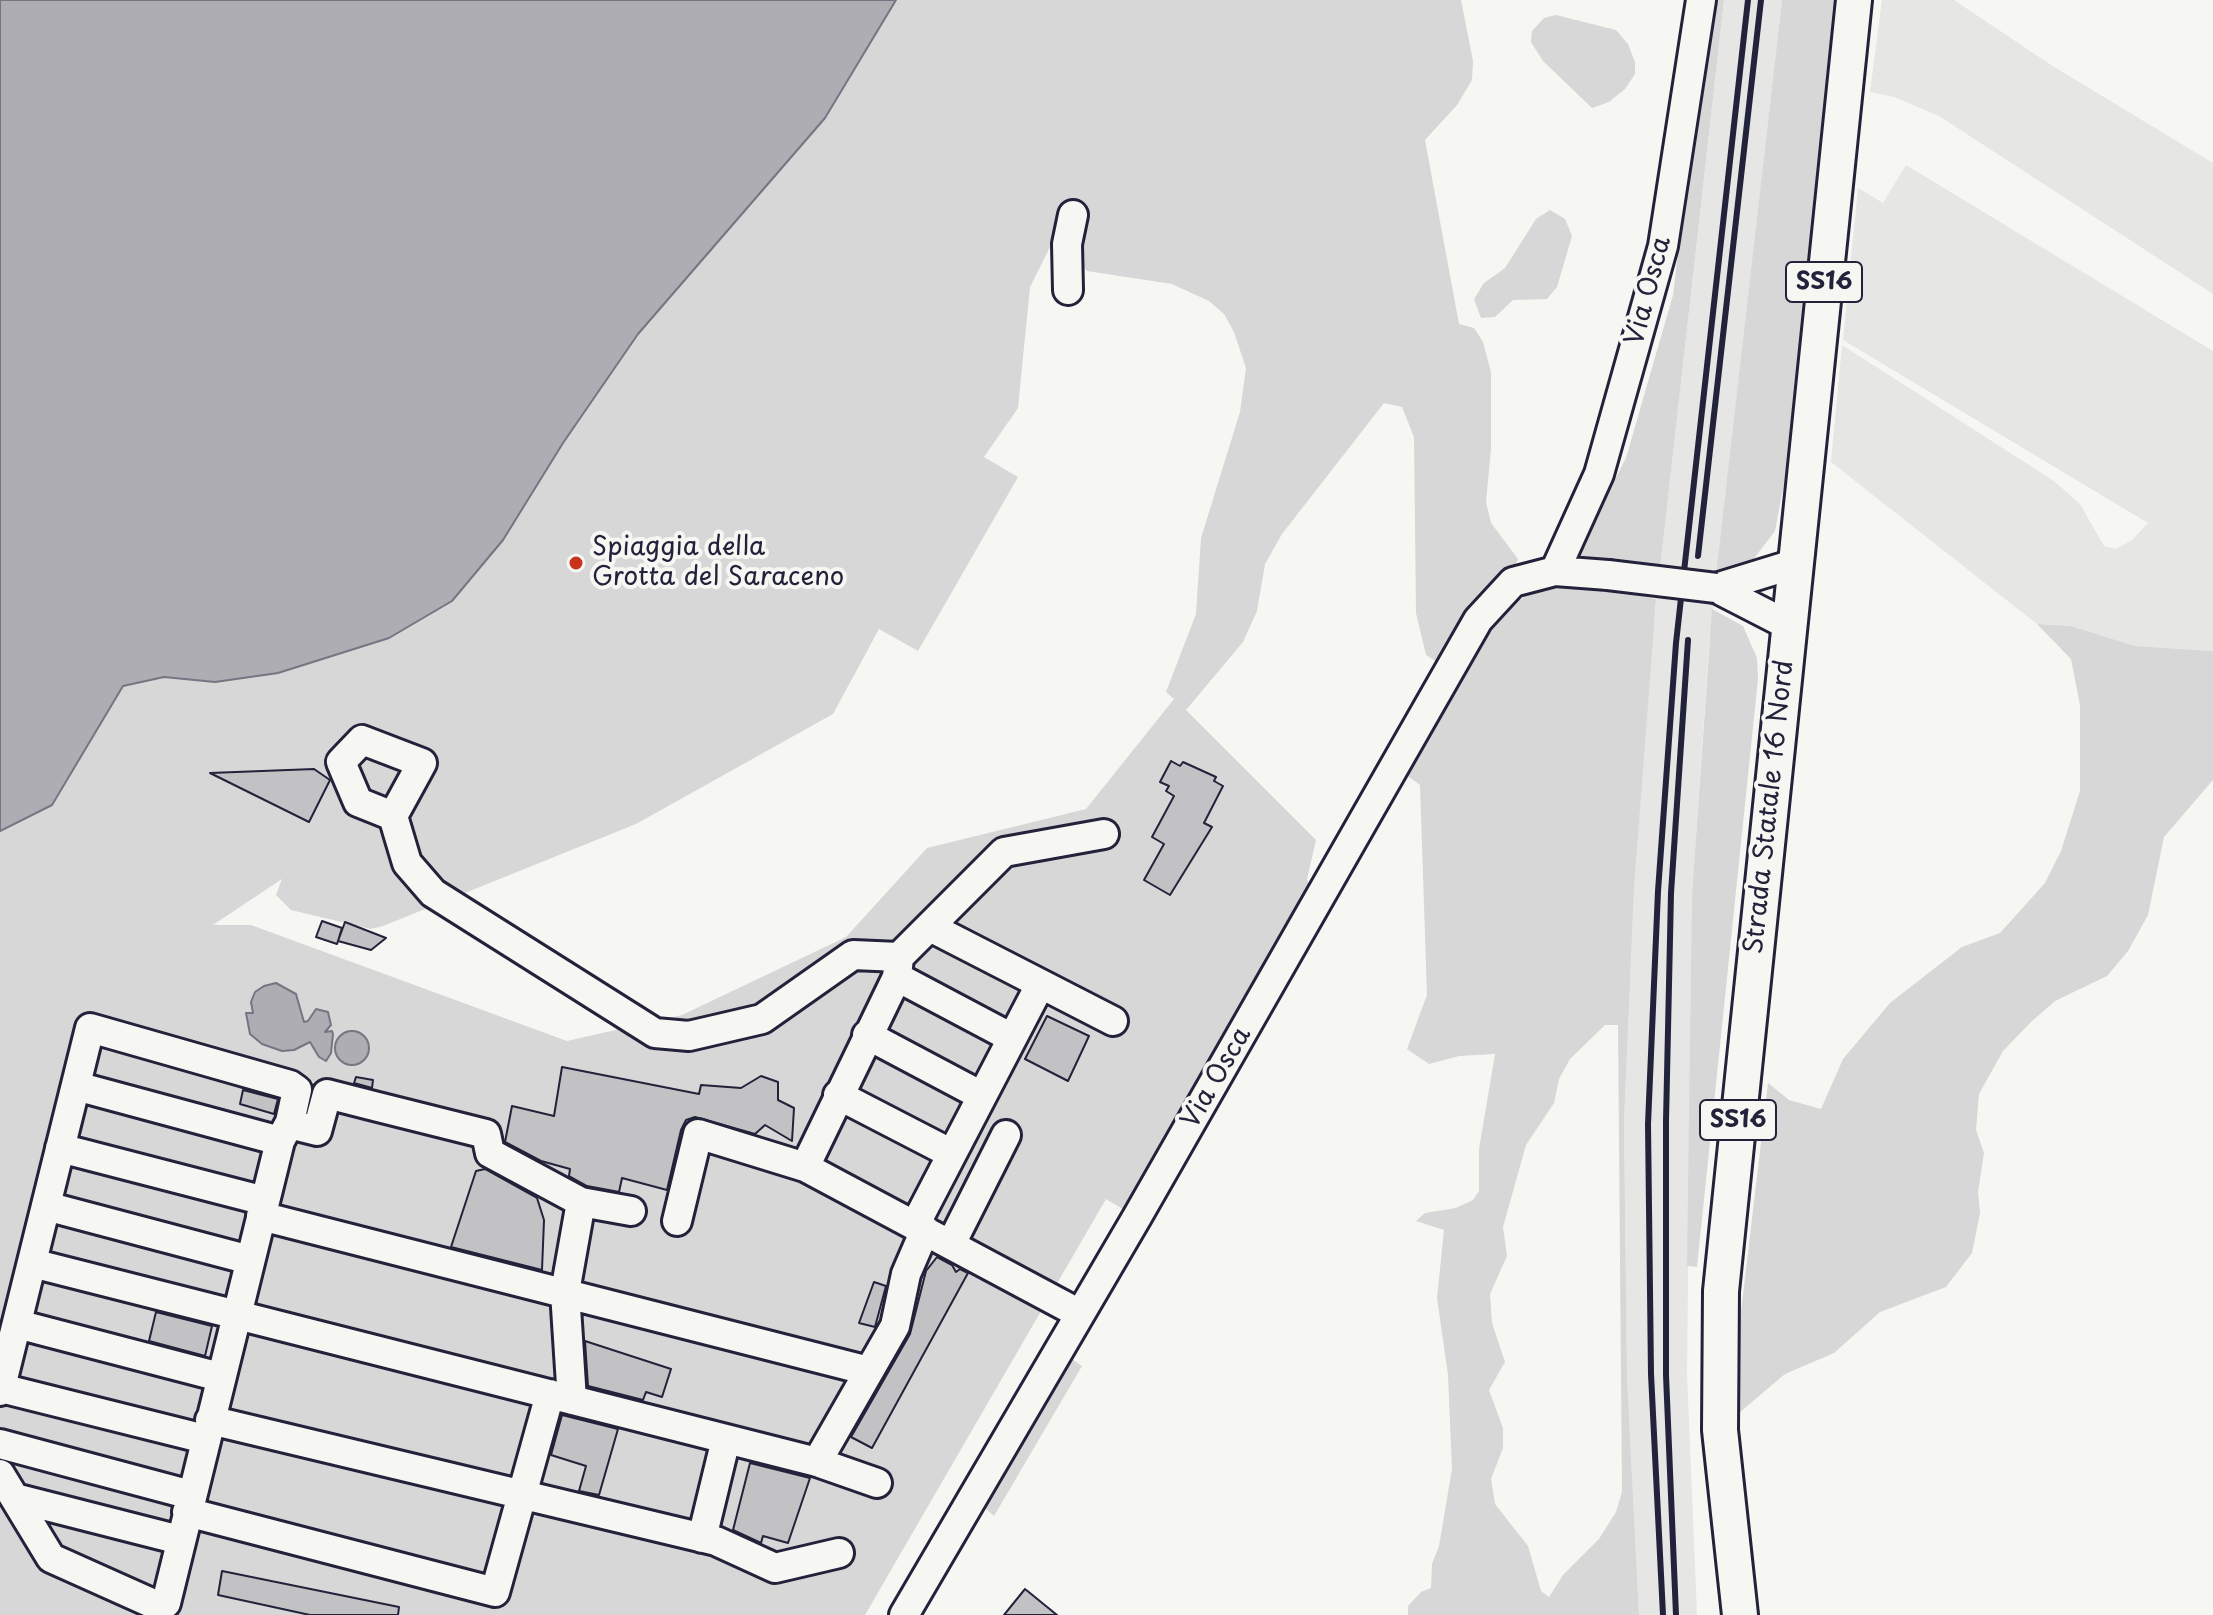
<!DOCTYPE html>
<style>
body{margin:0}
canvas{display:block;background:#f6f6f2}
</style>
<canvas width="2213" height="1615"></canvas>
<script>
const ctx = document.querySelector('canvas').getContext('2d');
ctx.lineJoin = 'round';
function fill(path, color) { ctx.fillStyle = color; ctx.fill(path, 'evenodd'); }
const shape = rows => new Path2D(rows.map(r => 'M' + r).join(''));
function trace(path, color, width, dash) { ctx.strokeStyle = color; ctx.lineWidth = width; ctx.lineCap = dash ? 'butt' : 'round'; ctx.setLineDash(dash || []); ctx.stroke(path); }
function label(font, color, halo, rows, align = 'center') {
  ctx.font = font + ' "Playpen Sans",sans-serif'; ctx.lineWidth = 8; ctx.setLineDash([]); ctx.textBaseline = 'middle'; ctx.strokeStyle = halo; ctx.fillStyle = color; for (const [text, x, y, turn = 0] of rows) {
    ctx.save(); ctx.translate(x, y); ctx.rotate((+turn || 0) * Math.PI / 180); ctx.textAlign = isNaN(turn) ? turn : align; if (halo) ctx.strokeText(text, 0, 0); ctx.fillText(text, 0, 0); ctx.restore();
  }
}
const built = shape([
 [1724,0,1782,0,1709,644,1692,894,1687,1375,1697,1615,1639,1615,1627,1375,1624,1123,1634,889,1652,640],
 [1882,0,1954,0,2051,65,2213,163,2213,294,1939,116,1894,97,1870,92],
 [1906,165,2213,351,2213,651,2135,646,2071,626,2037,624,1831,462,1842,345,2054,481,2080,504,2104,546,2116,549,2132,540,2148,523,1843,340,1858,188,1883,203]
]);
const green = shape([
 [888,0,1461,0,1473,61,1472,80,1457,105,1425,140,1459,324,1474,328,1483,342,1491,372,1491,449,1486,502,1491,523,1518,559,1515,566,1442,665,1426,655,1416,613,1414,437,1402,407,1384,403,1282,534,1265,564,1257,611,1243,642,1186,710,1316,840,1307,879,1310,891,1126,1211,1106,1199,865,1615,0,1615,0,831,52,805,123,686,164,677,638,334],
 [1066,215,1079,261,1087,271,1172,284,1209,301,1224,314,1234,332,1246,368,1240,412,1201,538,1196,614,1166,692,1174,699,1086,809,927,848,846,937,682,1015,567,1041,251,925,213,925,282,879,276,895,291,910,371,929,383,926,636,824,833,714,879,629,918,651,1018,477,984,457,1018,408,1030,287],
 [1708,0,1724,0,1660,569,1575,558,1626,458,1673,295],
 [1782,0,1836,0,1788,462,1775,531,1749,565,1716,576],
 [1556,15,1616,30,1628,44,1635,62,1635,74,1625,89,1609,102,1592,108,1543,61,1531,42,1532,31,1544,18],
 [1550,210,1565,219,1572,236,1557,287,1547,299,1513,300,1495,317,1481,318,1474,299,1484,283,1505,268,1536,219],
 [1539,587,1605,589,1656,599,1634,889,1624,1123,1627,1375,1639,1615,1408,1615,1408,1606,1421,1592,1431,1588,1432,1564,1439,1546,1452,1469,1448,1375,1437,1298,1444,1230,1416,1221,1425,1213,1456,1208,1473,1200,1479,1191,1479,1149,1495,1054,1459,1056,1429,1064,1407,1049,1427,995,1420,785,1405,774,1467,663,1489,633,1511,606],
 [1605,1025,1618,1025,1622,1492,1616,1512,1599,1539,1563,1575,1549,1597,1541,1591,1528,1546,1495,1504,1491,1479,1503,1448,1503,1428,1489,1390,1505,1362,1492,1323,1490,1294,1507,1256,1503,1227,1526,1145,1554,1103,1559,1079,1570,1059],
 [1712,609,1743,626,1757,658,1758,679,1697,1267,1687,1266,1692,894],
 [2037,624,2071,626,2135,646,2213,651,2213,780,2164,837,2148,915,2128,951,2107,976,2055,1001,2031,1022,2003,1051,1979,1094,1976,1130,1984,1153,1978,1192,1980,1213,1972,1253,1946,1287,1880,1312,1834,1353,1785,1374,1739,1413,1739,1329,1768,1083,1789,1100,1821,1109,1843,1059,1890,1003,1962,947,2000,933,2045,883,2061,851,2080,791,2080,705,2071,659],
 [1072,1359,1082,1366,994,1516,985,1508]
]);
const water = shape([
 [0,0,896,0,825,118,638,334,563,443,503,540,452,601,389,638,278,673,215,682,164,677,123,686,52,805,0,831,0,0],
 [276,983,296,994,304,1022,308,1021,316,1009,328,1012,331,1025,325,1032,332,1031,333,1034,331,1053,326,1061,319,1057,310,1042,294,1050,282,1051,262,1044,250,1034,246,1013,253,1013,251,1002,255,992,264,986,276,983],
 '335 1048a17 17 0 1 1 34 0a17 17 0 1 1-34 0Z'
]);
const building = shape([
 [1171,761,1180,766,1183,762,1216,777,1214,781,1223,786,1204,823,1212,827,1170,895,1144,880,1164,844,1152,837,1174,796,1166,791,1169,786,1160,782,1171,761],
 [314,769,330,780,309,822,210,773,314,769],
 [322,921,342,928,338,941,345,922,386,938,371,950,338,941,337,944,316,937,322,921],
 [1047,1016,1089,1036,1068,1081,1025,1059,1047,1016],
 [562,1067,699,1094,701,1085,741,1088,761,1076,778,1082,778,1100,794,1108,792,1141,765,1125,755,1134,695,1117,686,1120,681,1130,667,1190,622,1178,619,1192,587,1186,569,1176,570,1169,541,1161,505,1142,512,1106,554,1116,562,1067],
 [356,1077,373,1080,372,1088,354,1083,356,1077],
 [243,1090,278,1099,274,1114,240,1104,243,1090],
 [485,1169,537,1198,544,1220,542,1270,451,1247,476,1171,485,1169],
 [937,1257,952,1265,956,1272,960,1269,968,1273,872,1448,851,1437,910,1334,926,1271,937,1257],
 [874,1282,886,1286,875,1327,859,1323,874,1282],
 [156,1312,212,1326,205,1356,149,1341,156,1312],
 [585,1341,671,1369,662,1397,646,1392,643,1400,588,1386,585,1341],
 [562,1415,618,1429,599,1495,579,1491,586,1466,551,1455,562,1415],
 [750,1463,810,1478,788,1543,763,1536,761,1543,733,1530,750,1463],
 [222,1571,399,1607,398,1615,310,1615,218,1595,222,1571],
 [1025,1589,1057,1615,1004,1615,1025,1589]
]);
const minor = shape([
 [1068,290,1067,244,1073,215],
 [1555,571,1599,474,1663,246,1701,0],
 [1716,588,1794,564],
 [1716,588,1788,625],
 [393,816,358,802,341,762,362,740,422,763,393,816,407,863,433,893,655,1033,689,1036,762,1019,853,955,899,957],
 [930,927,1113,1021],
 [897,977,1012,1038],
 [867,1035,982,1096],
 [76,1086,280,1141],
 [838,1095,952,1154],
 [289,1124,317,1131,327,1094,374,1106,486,1134,490,1153,581,1202,631,1211],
 [60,1148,265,1201],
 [805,1167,897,977,899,957,1004,852,1104,834],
 [46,1206,250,1260],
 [261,1216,869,1371],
 [677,1221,698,1134,805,1167,1080,1314],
 [915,1225,1040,985],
 [951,1244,1006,1135],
 [32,1263,817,1462,877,1483],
 [17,1324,220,1377],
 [1,1388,205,1439],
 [0,1391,90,1028,290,1085,297,1090,290,1122,280,1141,166,1603,156,1605,51,1558,0,1474],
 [572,1400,565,1292,581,1202],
 [210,1420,716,1541,775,1568,839,1553],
 [0,1444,191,1495],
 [817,1462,895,1326,906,1274,925,1230],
 [15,1498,180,1540],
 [187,1512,495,1592,550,1394],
 [702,1538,726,1439],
 [904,1615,1137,1217,1478,620,1513,582,1555,571,1608,575]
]);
const major = shape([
 [1740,1615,1720,1430,1721,1291,1854,0]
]);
const rail = shape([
 [1698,556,1761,0],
 [1663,1615,1651,1374,1648,1124,1658,891,1676,643,1748,0],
 [1676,1615,1666,1375,1666,1121,1671,893,1688,640]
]);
const minorBridge = shape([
 [1608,575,1716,588]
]);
const markers = [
 [576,563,8,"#c8321e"]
];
const shields = [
 [1824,282,76],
 [1738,1120,76]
];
const shieldNames = [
 ["SS16",1824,282],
 ["SS16",1738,1120]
];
const streetNames = [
 ["Via Osca",1649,291,-75],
 ["Strada Statale 16 Nord",1770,807,-84],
 ["Via Osca",1217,1078,-60]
];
const poiNames = [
 ["Spiaggia della",592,548],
 ["Grotta del Saraceno",592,578]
];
fill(built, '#e6e6e4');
fill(green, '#d7d7d7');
fill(water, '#adadb3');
trace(water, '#757583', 2);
fill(building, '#c2c2c4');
trace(building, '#22223b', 2);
trace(minor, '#22223b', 34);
trace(major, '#22223b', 40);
trace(minor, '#f6f6f2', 28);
trace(major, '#f6f6f2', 34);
trace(rail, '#22223b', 6);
trace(minorBridge, '#22223b', 34, []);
trace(minorBridge, '#f6f6f2', 28);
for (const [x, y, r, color] of markers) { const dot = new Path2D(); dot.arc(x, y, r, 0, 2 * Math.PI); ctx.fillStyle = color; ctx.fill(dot); trace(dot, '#f6f6f2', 3); }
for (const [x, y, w] of shields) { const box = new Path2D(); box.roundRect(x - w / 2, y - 20, w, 40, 6); ctx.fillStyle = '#f6f6f2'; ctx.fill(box); trace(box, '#22223b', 2); }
label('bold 24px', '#22223b', null, shieldNames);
label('26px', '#22223b', '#f6f6f2', streetNames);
label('26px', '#22223b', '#f6f6f2', poiNames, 'left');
</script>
